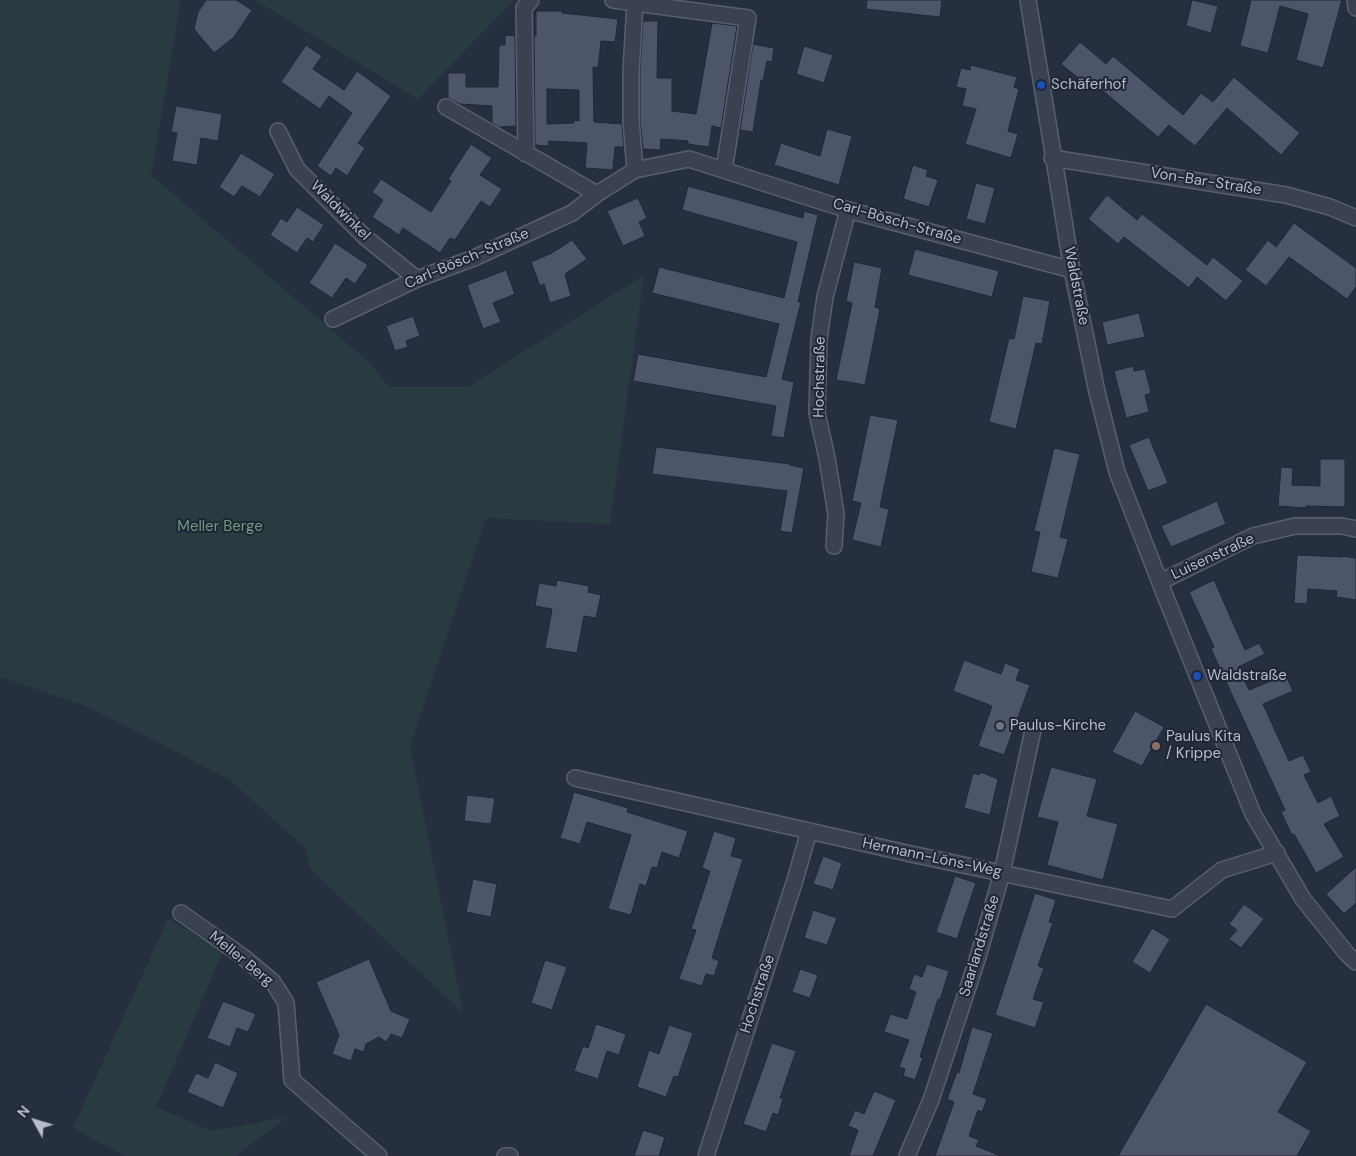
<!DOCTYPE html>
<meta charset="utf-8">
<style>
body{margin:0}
#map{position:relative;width:1356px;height:1156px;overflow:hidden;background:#262f40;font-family:"DM Sans",sans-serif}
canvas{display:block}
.north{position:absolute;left:10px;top:1096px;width:50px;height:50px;-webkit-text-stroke:4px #1f2635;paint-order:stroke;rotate:309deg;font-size:14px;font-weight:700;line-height:20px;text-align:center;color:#b7bcca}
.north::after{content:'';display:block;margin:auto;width:18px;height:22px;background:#b7bcca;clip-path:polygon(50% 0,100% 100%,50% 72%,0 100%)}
</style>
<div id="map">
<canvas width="1356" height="1156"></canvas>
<div class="north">N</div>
</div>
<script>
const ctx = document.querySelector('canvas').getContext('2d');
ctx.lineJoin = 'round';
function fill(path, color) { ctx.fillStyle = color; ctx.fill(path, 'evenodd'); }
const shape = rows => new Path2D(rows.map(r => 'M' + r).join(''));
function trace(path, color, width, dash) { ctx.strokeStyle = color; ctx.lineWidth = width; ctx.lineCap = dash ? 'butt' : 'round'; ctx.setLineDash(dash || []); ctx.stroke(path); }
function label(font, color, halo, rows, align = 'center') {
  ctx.font = font + ' "DM Sans",sans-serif'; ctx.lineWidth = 4; ctx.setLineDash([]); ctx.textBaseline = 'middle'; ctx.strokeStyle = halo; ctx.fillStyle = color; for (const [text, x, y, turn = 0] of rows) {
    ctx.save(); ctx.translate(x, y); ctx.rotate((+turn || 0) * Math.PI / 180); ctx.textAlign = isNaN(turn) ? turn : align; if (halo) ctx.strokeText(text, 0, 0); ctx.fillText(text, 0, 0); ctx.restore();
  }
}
const green = shape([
 [0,0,181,0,151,175,371,364,389,387,468,387,644,275,610,524,486,518,410,746,463,1013,310,869,305,848,229,779,86,706,0,677],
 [255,0,514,0,418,99],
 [168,919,223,951,156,1107,212,1131,287,1117,236,1156,125,1156,73,1128]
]);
const building = shape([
 [206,0,236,0,252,10,234,37,214,53,194,29,198,12,206,0],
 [867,0,942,0,940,17,866,9,867,0],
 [1192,0,1218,6,1211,33,1186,26,1192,0],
 [1251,0,1342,0,1323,68,1296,60,1308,14,1280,6,1268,53,1240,46,1251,0],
 [536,11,562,11,562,13,618,19,615,42,601,41,598,68,593,67,594,122,622,124,624,147,615,147,613,170,585,168,587,143,549,141,548,146,535,145,534,36,536,36,536,11],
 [547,89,579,90,579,121,574,120,574,123,547,124,547,89],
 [643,21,658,21,657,78,672,78,672,111,696,114,712,23,737,26,721,128,712,126,709,147,688,144,688,141,661,139,660,150,643,149,640,120,640,72,643,21],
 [505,35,515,36,516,126,499,127,492,123,492,106,460,104,448,98,448,73,466,73,466,87,498,87,499,45,505,45,505,35],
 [1080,42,1106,64,1113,56,1183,115,1201,93,1213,102,1234,77,1300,133,1281,155,1227,108,1195,146,1169,125,1158,137,1091,81,1087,85,1061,64,1080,42],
 [753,44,774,48,772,62,767,61,763,81,761,80,753,132,740,130,753,44],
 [306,45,322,56,313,69,344,90,357,71,391,96,358,143,365,148,347,176,336,168,331,176,317,166,352,113,329,96,320,109,281,82,306,45],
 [804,46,833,55,824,83,796,74,804,46],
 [971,65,1017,77,1014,87,1019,89,1008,131,1018,134,1011,158,965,144,976,109,962,106,966,89,956,87,961,68,970,70,971,65],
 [176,106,222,114,218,141,201,138,197,165,172,161,177,133,171,132,176,106],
 [827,129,852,136,839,185,774,165,781,143,820,156,827,129],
 [471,144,492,158,480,175,502,189,490,207,481,201,455,240,450,238,440,253,403,228,399,235,372,217,383,200,372,192,381,179,431,212,451,181,448,179,471,144],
 [241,153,275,174,260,197,242,186,234,197,219,187,241,153],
 [913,165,928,170,926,176,938,180,929,207,903,199,913,165],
 [976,183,995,188,985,224,966,219,976,183],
 [688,186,803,218,804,211,818,215,798,302,801,302,782,379,794,382,784,438,771,436,776,406,633,381,638,354,766,377,779,324,652,293,659,267,784,298,797,242,682,210,688,186],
 [1107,195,1137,220,1142,214,1207,265,1213,257,1243,281,1226,301,1197,277,1189,288,1124,237,1118,244,1088,219,1107,195],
 [638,198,647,218,639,222,645,236,623,246,607,211,638,198],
 [297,207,324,225,313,242,307,238,297,253,270,235,281,218,287,222,297,207],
 [1294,223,1356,268,1356,287,1347,299,1289,257,1266,286,1245,270,1268,240,1276,247,1294,223],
 [572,240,587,259,565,274,571,296,550,303,544,284,540,286,531,262,552,253,572,240],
 [335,243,368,265,355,284,346,278,332,298,309,283,335,243],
 [915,249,999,271,992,297,908,275,915,249],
 [854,262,882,268,875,307,880,309,865,385,836,380,852,303,846,301,854,262],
 [506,270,515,294,493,303,501,322,483,329,467,285,506,270],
 [1023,296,1050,301,1042,344,1036,343,1016,429,989,422,1009,338,1014,339,1023,296],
 [1139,313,1145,337,1107,345,1102,322,1139,313],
 [413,316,420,336,406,341,408,347,395,351,386,326,413,316],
 [1133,366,1134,371,1145,369,1151,393,1145,395,1149,412,1126,418,1114,371,1133,366],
 [870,415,898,420,880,507,889,509,881,547,852,540,861,503,852,501,870,415],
 [1149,437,1168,483,1148,491,1129,445,1149,437],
 [656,447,790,464,790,465,804,468,792,533,780,531,787,491,652,474,656,447],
 [1054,448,1080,454,1060,537,1068,539,1058,578,1031,572,1040,532,1034,531,1054,448],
 [1320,459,1345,459,1345,507,1306,506,1306,508,1278,506,1281,467,1293,468,1292,485,1320,486,1320,459],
 [1217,501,1226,524,1171,547,1161,526,1217,501],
 [1297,555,1342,557,1342,556,1356,558,1356,600,1336,597,1337,591,1308,589,1307,604,1294,603,1297,555],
 [557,580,589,586,588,592,601,595,596,618,584,616,577,653,545,648,552,609,535,606,539,583,556,586,557,580],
 [1214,580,1245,650,1259,643,1265,654,1238,667,1249,690,1286,675,1293,691,1263,704,1289,761,1303,755,1311,772,1304,775,1318,803,1331,796,1340,816,1324,824,1344,857,1316,873,1294,834,1292,835,1281,812,1285,810,1211,649,1214,647,1189,592,1214,580],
 [964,660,1001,674,1005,663,1020,669,1016,680,1030,685,1004,755,978,746,992,706,953,691,964,660],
 [1135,711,1164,727,1142,766,1112,752,1135,711],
 [1051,767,1097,779,1087,816,1118,824,1103,880,1047,865,1058,822,1037,817,1051,767],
 [980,772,998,779,990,815,964,808,973,773,979,775,980,772],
 [574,792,628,808,627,812,688,831,679,858,662,852,657,868,652,867,646,886,640,884,631,915,608,909,631,835,587,822,580,844,560,838,574,792],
 [467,795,495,798,491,824,464,821,467,795],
 [714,831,736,838,731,856,743,859,712,958,719,961,714,976,706,974,702,986,679,979,696,930,691,929,710,871,702,868,714,831],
 [823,856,842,863,833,890,813,884,823,856],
 [1356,867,1356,903,1344,914,1326,894,1356,867],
 [955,876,976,883,957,939,936,932,955,876],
 [473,879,497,884,491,917,466,912,473,879],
 [1035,893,1056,900,1049,922,1053,923,1038,966,1044,968,1033,999,1044,1002,1035,1028,995,1015,1035,893],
 [1244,904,1264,919,1241,948,1229,939,1237,930,1229,924,1244,904],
 [813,910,837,918,827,945,804,938,813,910],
 [1152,928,1170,939,1150,973,1132,962,1152,928],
 [369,959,391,1011,410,1019,402,1038,391,1034,386,1042,379,1037,366,1044,364,1052,355,1049,351,1061,332,1054,339,1035,316,982,369,959],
 [545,960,567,967,552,1010,531,1003,545,960],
 [927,964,949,971,940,1000,938,999,920,1057,923,1058,915,1080,903,1076,905,1069,899,1067,909,1040,884,1032,890,1014,907,1019,916,992,909,989,914,974,922,977,927,964],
 [800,969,818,975,810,998,792,992,800,969],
 [223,1001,256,1014,248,1032,237,1028,230,1047,207,1038,223,1001],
 [1206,1004,1307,1062,1278,1112,1311,1131,1297,1156,1118,1156,1206,1004],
 [596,1024,626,1034,619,1055,607,1051,598,1079,574,1071,583,1046,588,1048,596,1024],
 [669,1025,693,1033,678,1077,674,1076,666,1097,637,1087,649,1050,659,1054,669,1025],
 [972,1027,993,1033,973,1094,987,1099,982,1112,978,1110,969,1136,979,1140,976,1146,1001,1156,935,1156,954,1102,947,1099,957,1072,959,1073,972,1027],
 [772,1043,796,1051,780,1098,783,1099,778,1115,773,1113,766,1132,743,1124,772,1043],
 [215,1062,238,1073,223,1108,187,1092,196,1073,208,1078,215,1062],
 [874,1091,896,1100,873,1156,849,1156,858,1130,848,1126,855,1110,864,1114,874,1091],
 [643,1130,665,1137,659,1156,634,1156,643,1130]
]);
const minor = shape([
 [613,0,748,18,724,170],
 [1028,0,1072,270,1097,392,1117,472,1166,598,1253,814,1303,899,1347,954,1356,962],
 [1355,0,1356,8],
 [635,3,631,72,631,120,635,170],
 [446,107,597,194],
 [278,131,297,169,365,237,417,279],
 [526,154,524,8,531,0],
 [1052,158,1286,195,1330,207,1356,218],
 [333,319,417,279,474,258,572,213,597,194,635,170,689,159,848,210,1072,270],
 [834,546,836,514,827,458,817,413,819,339,825,297,848,210],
 [1160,582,1253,536,1295,526,1342,526,1356,529],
 [575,778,911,854,1172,909,1222,870,1277,853],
 [181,913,242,956,273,982,286,1003,292,1080,379,1156],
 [505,1156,510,1156],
 [706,1156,795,880,809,831],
 [907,1156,931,1100,977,960,1002,873,1033,730]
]);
const markers = [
 [1041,85,5,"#1a4fb4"],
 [1197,676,5,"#1a4fb4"],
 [1000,726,5,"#6b7280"],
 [1156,746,5,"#8d6e63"]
];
const poiNames = [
 ["Schäferhof",1051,85],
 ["Waldstraße",1207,676],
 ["Paulus-Kirche",1010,726],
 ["Paulus Kita",1166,737],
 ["/ Krippe",1166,754]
];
const streetNames = [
 ["Von-Bar-Straße",1206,182,9],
 ["Waldwinkel",340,211,45],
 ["Carl-Bösch-Straße",897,222,16],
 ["Carl-Bösch-Straße",467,259,-23],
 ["Waldstraße",1076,286,79],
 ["Hochstraße",820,377,-89],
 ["Luisenstraße",1213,557,-25],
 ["Hermann-Löns-Weg",932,858,12],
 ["Saarlandstraße",980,946,-73],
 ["Meller Berg",241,959,39],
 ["Hochstraße",758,994,-72]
];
const parkNames = [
 ["Meller Berge",220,527]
];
fill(green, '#283b41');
fill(building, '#4c5569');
trace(building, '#212837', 1);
trace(minor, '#585f6d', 18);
trace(minor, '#3a4150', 15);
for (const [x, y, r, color] of markers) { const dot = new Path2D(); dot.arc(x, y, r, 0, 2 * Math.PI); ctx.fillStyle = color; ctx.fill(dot); trace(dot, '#1f2635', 2); }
label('15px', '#b7bcca', '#1f2635', poiNames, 'left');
label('15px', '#b7bcca', '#1f2635', streetNames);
label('15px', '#6e9a7d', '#1f2635', parkNames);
</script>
